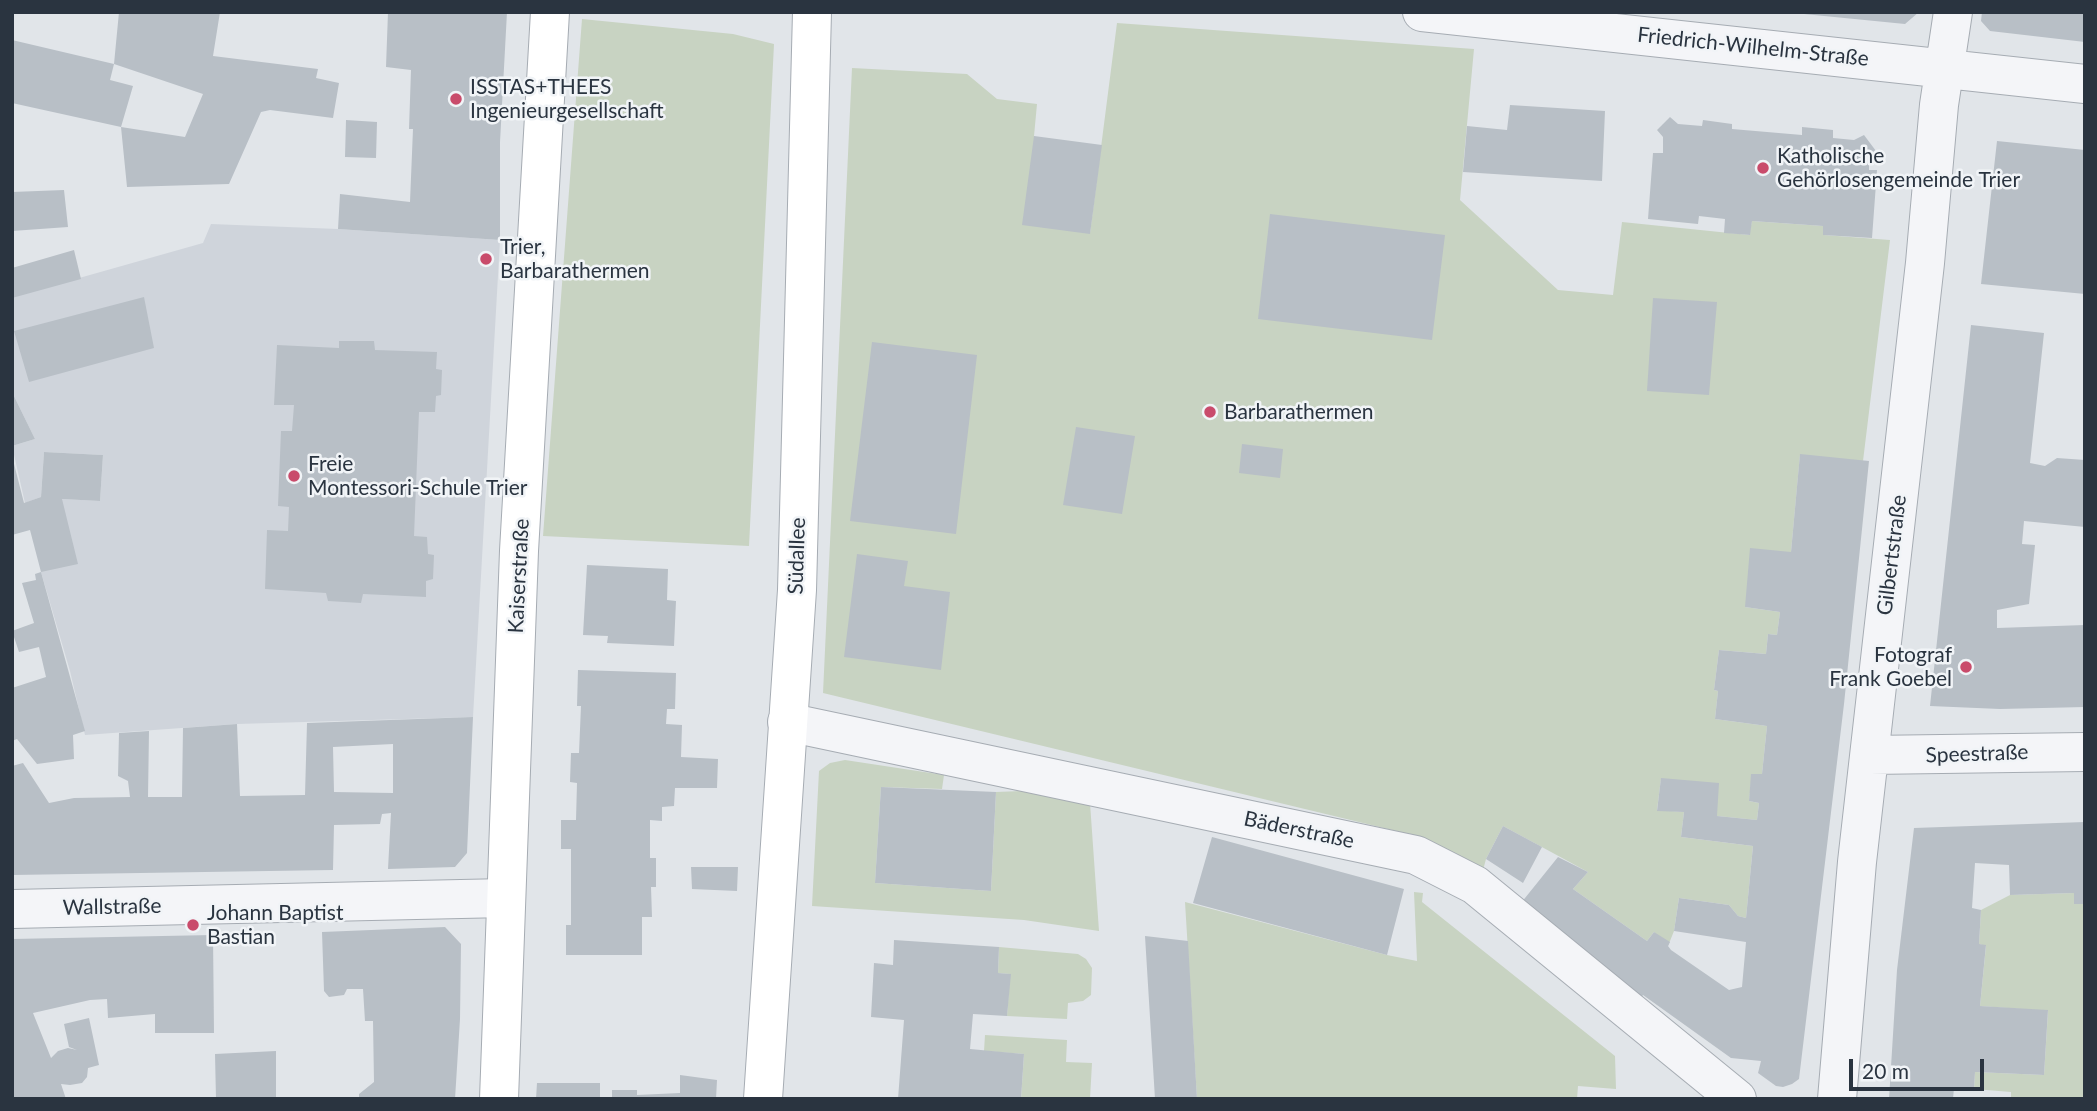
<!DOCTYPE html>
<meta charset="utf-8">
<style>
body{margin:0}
#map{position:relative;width:2097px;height:1111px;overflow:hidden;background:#e1e5e9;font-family:Lato,sans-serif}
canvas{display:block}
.frame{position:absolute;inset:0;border:14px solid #2a3440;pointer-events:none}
.scale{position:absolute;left:1849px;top:1059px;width:135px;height:32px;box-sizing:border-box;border:4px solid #2a3440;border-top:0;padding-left:9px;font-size:21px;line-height:24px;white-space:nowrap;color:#2a3440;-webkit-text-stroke:5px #f1f4f7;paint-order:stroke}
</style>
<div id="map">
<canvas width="2097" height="1111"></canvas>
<div class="frame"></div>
<div class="scale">20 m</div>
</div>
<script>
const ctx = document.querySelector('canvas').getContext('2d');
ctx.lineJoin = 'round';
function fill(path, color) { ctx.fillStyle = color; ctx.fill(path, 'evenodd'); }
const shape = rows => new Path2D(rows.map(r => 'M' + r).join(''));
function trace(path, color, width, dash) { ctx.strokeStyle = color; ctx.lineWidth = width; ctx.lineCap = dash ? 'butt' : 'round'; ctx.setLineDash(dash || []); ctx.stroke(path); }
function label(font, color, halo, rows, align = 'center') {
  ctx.font = font + ' Lato,sans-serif'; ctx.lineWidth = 5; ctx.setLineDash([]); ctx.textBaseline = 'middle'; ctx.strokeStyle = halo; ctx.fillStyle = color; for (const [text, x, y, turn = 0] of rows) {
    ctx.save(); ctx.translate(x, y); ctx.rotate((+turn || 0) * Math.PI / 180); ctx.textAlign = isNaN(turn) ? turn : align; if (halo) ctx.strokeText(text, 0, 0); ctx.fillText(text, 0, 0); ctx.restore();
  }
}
const built = shape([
 [211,224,338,229,500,240,473,717,237,724,85,735,70,671,41,572,62,499,100,501,103,455,44,452,41,497,25,503,12,446,35,439,12,392,12,297,203,243]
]);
const green = shape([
 [582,19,733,34,774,44,749,546,543,536],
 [1117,23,1474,49,1460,200,1558,290,1613,295,1622,222,1749,235,1752,221,1823,226,1824,235,1890,240,1863,461,1800,455,1791,552,1745,607,1780,612,1777,635,1768,634,1766,654,1719,650,1714,690,1718,691,1715,719,1767,726,1762,774,1752,774,1749,801,1759,803,1757,820,1717,816,1661,779,1657,810,1684,812,1681,837,1753,846,1746,918,1738,916,1729,905,1679,898,1674,931,1668,946,1654,932,1647,941,1573,889,1588,872,1503,826,1486,859,1482,874,1417,836,823,693,852,68,967,74,997,99,1037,104,1034,136,1090,233],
 [845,760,944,775,942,789,881,787,875,883,991,891,996,792,1022,791,1090,803,1099,931,1024,920,812,906,819,771,830,763],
 [1414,892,1423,893,1422,902,1615,1056,1616,1089,1578,1086,1577,1099,1197,1099,1185,902,1387,955,1417,961],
 [2074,893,2085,904,2085,1099,2011,1099,2011,1092,1974,1089,1975,1072,2044,1075,2048,1011,1980,1006,1986,946,1979,944,1981,910,2010,895],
 [999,947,1078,954,1086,959,1092,968,1091,995,1083,1001,1068,1003,1067,1019,1007,1016,1010,974,998,973],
 [985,1035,1067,1040,1066,1062,1092,1063,1090,1099,1021,1099,1024,1054,984,1051]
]);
const building = shape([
 [119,12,220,12,213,56,318,69,316,78,339,83,333,118,270,110,261,112,229,184,127,187,121,127,12,103,12,40,114,64,110,80,133,86,121,127,185,137,203,94,114,64],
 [388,12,507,12,500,142,500,240,338,229,340,194,410,202,413,129,409,129,411,70,386,67],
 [1804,12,1919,12,1905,24,1804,14],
 [1982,12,2085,12,2085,42,1990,31,1981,21],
 [1510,105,1605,111,1602,181,1463,172,1467,126,1507,130],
 [1670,117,1678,124,1702,126,1703,120,1732,124,1732,129,1802,135,1802,127,1833,130,1833,138,1854,140,1864,135,1876,151,1869,157,1869,170,1877,170,1872,238,1823,235,1823,226,1752,221,1750,235,1724,233,1725,219,1699,216,1698,224,1648,219,1653,153,1663,153,1663,137,1657,130],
 [346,120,377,122,376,158,345,157],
 [1034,136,1102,145,1090,234,1022,225],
 [1997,141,2085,150,2085,294,1981,284],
 [64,190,68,227,12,231,12,192],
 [1270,214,1445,235,1432,340,1258,319],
 [74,250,81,279,12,298,12,268],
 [144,297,154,348,29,382,14,331],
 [1653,298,1717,302,1709,395,1647,391],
 [1971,325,2044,333,2030,463,2045,466,2057,458,2085,460,2085,527,2024,521,2022,544,2035,545,2029,604,1997,610,1997,628,2085,625,2085,707,2000,709,1930,706],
 [339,341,374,341,375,350,437,352,436,369,442,370,441,395,436,396,435,412,419,412,414,536,427,537,428,554,434,555,433,579,426,581,426,597,363,594,361,603,328,601,326,593,265,589,267,530,288,531,289,507,278,506,281,431,292,431,294,405,274,405,277,345,339,348],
 [872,342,977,355,956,534,850,521],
 [12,392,35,439,12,446],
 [1076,427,1135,436,1122,514,1063,505],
 [1242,444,1283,449,1280,478,1239,473],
 [44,452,103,455,100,501,62,499,78,564,41,572,30,530,12,535,12,456,24,503,41,497],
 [1800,454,1869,461,1844,704,1799,1079,1792,1084,1783,1087,1776,1086,1758,1073,1761,1061,1731,1058,1643,995,1639,1000,1521,903,1558,857,1588,872,1573,889,1647,941,1654,932,1670,942,1668,946,1671,950,1729,990,1742,987,1746,942,1674,931,1679,898,1729,905,1738,916,1746,918,1753,846,1681,837,1684,812,1657,811,1661,778,1719,783,1717,816,1757,820,1759,803,1749,801,1751,774,1762,774,1767,726,1715,719,1718,691,1714,690,1719,650,1766,654,1768,634,1777,635,1780,612,1745,607,1750,548,1791,552],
 [857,554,908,561,904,586,950,592,941,670,844,657],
 [587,565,668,569,667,600,676,601,674,646,607,643,608,636,583,635],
 [41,572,85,731,73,735,74,759,37,764,17,739,12,741,12,688,46,677,39,647,19,652,12,631,34,623,22,583,36,580,35,574],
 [578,670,676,673,675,709,667,709,666,724,682,725,681,757,718,759,717,788,675,788,674,806,662,807,662,821,650,820,650,858,656,858,656,887,651,887,652,917,642,917,642,955,566,955,566,925,571,925,571,849,561,849,561,820,576,820,577,783,570,782,571,753,579,753,581,706,577,706],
 [473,717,467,853,455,867,388,869,391,813,382,814,380,824,334,825,333,870,12,875,12,766,23,763,49,803,74,798,130,797,128,781,118,776,119,733,149,731,148,797,182,797,183,728,237,724,240,796,305,795,307,723],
 [393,744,393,793,334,792,333,747],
 [881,787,996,792,991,891,875,883],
 [2085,822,2085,904,2074,904,2074,893,2010,895,2009,865,1975,863,1972,908,1981,910,1979,944,1986,945,1980,1006,2048,1010,2044,1075,1975,1072,1974,1089,1954,1088,1953,1099,1889,1099,1897,970,1914,828],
 [1503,826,1542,847,1523,883,1486,859],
 [1212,837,1404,889,1387,955,1193,903],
 [691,867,738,867,737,891,692,889],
 [445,927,461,944,460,1019,455,1099,359,1099,359,1094,374,1082,373,1021,365,1021,363,989,347,989,344,995,329,997,324,991,322,932],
 [213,935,214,1033,155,1033,155,1014,108,1018,107,999,90,1000,33,1013,51,1058,58,1051,68,1048,77,1050,69,1047,64,1024,89,1018,99,1065,88,1068,87,1077,82,1083,70,1085,61,1084,66,1099,12,1099,12,939],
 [1145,936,1188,941,1197,1099,1155,1099],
 [894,940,999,947,998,973,1011,974,1007,1016,973,1014,970,1049,1024,1054,1021,1099,898,1099,904,1020,871,1017,874,963,893,965],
 [276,1051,276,1099,216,1099,215,1054],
 [680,1075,717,1080,716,1099,612,1099,612,1090,637,1090,637,1095,680,1093],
 [537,1083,600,1083,600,1099,536,1099]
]);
const minor = shape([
 [1422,12,2085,84],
 [787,722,1416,855,1475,885,1737,1099],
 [1870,755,2085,752],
 [12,909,506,898],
 [1837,1099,1857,862,1925,263,1939,105,1953,12]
]);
const secondary = shape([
 [499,1099,519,551,550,12],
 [763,1099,797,590,812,12]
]);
const markers = [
 [456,99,7,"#c94b6b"],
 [1763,168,7,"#c94b6b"],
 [486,259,7,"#c94b6b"],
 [1210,412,7,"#c94b6b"],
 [294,476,7,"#c94b6b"],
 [1966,667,7,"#c94b6b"],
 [193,925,7,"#c94b6b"]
];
const streetNames = [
 ["Friedrich-Wilhelm-Straße",1753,47,6],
 ["Gilbertstraße",1892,555,-83],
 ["Südallee",797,556,-88],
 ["Kaiserstraße",519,576,-87],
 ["Speestraße",1977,754,-2],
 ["Bäderstraße",1299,830,12],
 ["Wallstraße",112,907,-1]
];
const poiNames = [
 ["ISSTAS+THEES",470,87],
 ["Ingenieurgesellschaft",470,111],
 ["Katholische",1777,156],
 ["Gehörlosengemeinde Trier",1777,180],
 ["Trier,",500,247],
 ["Barbarathermen",500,271],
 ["Barbarathermen",1224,412],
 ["Freie",308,464],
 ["Montessori-Schule Trier",308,488],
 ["Fotograf",1952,655,"right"],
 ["Frank Goebel",1952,679,"right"],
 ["Johann Baptist",207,913],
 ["Bastian",207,937]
];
fill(built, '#cfd4db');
fill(green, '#c8d3c2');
fill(building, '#b8bfc6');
trace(minor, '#a6acb3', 40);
trace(secondary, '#a6acb3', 40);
trace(minor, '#f4f5f8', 38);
trace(secondary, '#fff', 38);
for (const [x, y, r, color] of markers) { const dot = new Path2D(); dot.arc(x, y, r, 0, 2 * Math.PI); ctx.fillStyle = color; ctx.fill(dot); trace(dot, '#f1f4f7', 2.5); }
label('21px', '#2a3440', '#f1f4f7', streetNames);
label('21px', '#2a3440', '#f1f4f7', poiNames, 'left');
</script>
